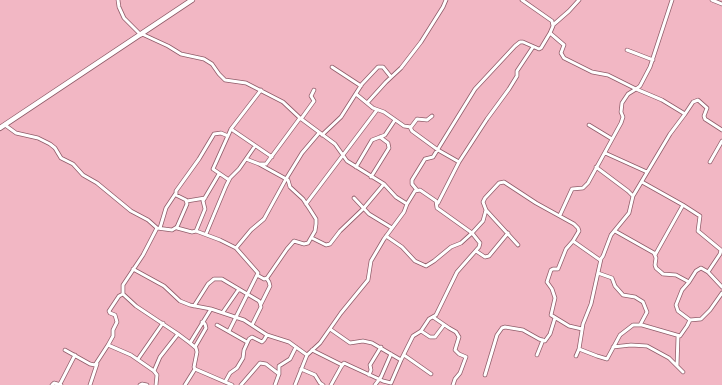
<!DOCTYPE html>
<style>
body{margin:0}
canvas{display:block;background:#f2b7c4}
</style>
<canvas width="722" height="385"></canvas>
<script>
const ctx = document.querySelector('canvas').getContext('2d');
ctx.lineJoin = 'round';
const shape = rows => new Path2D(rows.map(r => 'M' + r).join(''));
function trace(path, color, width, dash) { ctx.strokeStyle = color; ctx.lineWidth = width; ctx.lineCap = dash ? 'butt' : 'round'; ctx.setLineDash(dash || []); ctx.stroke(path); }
const minor = shape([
 [118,0,119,7,124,18,141,35],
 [522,0,552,21,553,26,550,33],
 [672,0,650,67,640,86,636,89,662,100,685,114,693,102,698,100,707,108,704,116,705,119,722,130],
 [712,0,722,4],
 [553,25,569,11,579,0],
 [142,34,168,46,181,54,204,59,212,64,219,74,225,80,246,83,283,102,300,118,335,144,347,161,384,184,396,197,407,204,404,212,384,239,371,261,368,280,341,313,320,343,307,355,295,385],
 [627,50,653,60],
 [332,67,361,86],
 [261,90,231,129,272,157],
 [356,94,373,108,384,112,404,126,411,127,417,119,427,120,432,116],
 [367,103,386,82,401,68,421,42,443,7,446,0],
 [301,119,314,101,311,96,314,90],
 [5,125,16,133,38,138,50,144,55,148,61,158,73,164,83,175,97,183,131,211,148,220,157,228,172,230,177,227,187,204,186,200,176,195,176,191,199,159,214,134,221,133,228,136],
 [589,125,612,139],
 [410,127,412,131,438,150,459,162],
 [322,135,341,117,362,84,378,67,383,67,391,77],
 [605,153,647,172],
 [246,159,255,146],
 [710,162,722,141],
 [356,167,372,140,385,135,395,120],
 [219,174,203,201,205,209,196,231,220,240,236,248,258,273,229,331],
 [371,177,389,148,388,143,380,137],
 [229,180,213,169,231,129],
 [642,182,683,205,700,216,698,231,721,250,720,254,708,272],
 [417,190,412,184,412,180,425,159,433,157,475,89,515,46,520,42,523,42,539,49,541,48,550,33,564,45,561,53,564,58,592,72,608,75,636,89,628,94,622,103,621,112,623,117,621,123,588,183,583,188,572,189,560,215],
 [633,196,670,134,685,114],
 [354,198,369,214,392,228],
 [187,201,205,198],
 [438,203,459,162,487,119,509,89,517,76,517,71,533,47],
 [306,204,377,110],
 [407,204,415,191,420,190,436,201,437,208,472,233,483,221,486,210,483,202,485,198,499,183,504,182,536,203,574,224,578,228,579,231,573,241,600,260,603,256,611,235,629,213,633,196,628,191,596,167],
 [486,210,518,245],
 [157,228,143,255,123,285,123,294,136,306,178,334],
 [160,228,166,208,176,193],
 [177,228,192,232,196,231],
 [615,231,654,253,656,258,655,265,656,268,663,274,676,275,689,282,696,271,701,268,708,272,722,287],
 [206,234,226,186,230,178,239,169,246,159,259,164,266,164,300,118],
 [312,238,326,245,330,244,340,231,363,209,384,184],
 [573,241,566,249,558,269,553,269,551,270,547,282,552,289,555,298,551,315,569,326,582,329],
 [236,248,251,230,264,219,286,179,302,153,319,133],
 [476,251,485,257,489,256,508,233],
 [655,255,683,205],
 [133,269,164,286,180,301,190,305,211,309,244,320,267,335,289,342,307,355],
 [598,273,612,278,615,286,623,295,635,297,643,302,647,312,640,325],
 [257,275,264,279,267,278,287,249,294,241,304,244,308,243,315,231,316,224,316,219,309,208,303,199,290,187,288,180,259,164],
 [123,294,119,296,109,311,110,313,115,315,117,322,113,330,113,336,108,345,131,355,154,371,157,375,156,385],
 [261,304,270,286,269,282,267,279],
 [194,306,208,284,214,279,222,279,259,301,260,303,261,307,252,325],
 [223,312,239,289],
 [433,317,449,328,456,332,459,337,455,350,459,354,466,357,460,373,455,379,453,385],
 [690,320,701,319,710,310,722,293],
 [217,325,247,342],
 [330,329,350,343,363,341,372,343,401,360,413,336,421,331,429,319,436,315,457,272,479,247,480,243,472,233,461,243,451,247,434,261,426,266,415,261,402,247,386,236],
 [421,331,430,337,435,337,444,325],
 [190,343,196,348,197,352,194,367,195,369,232,385],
 [195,347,206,328,205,324,202,322],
 [613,347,631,345,647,346,669,358,683,372],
 [579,349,597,356,607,359,620,335,633,325,642,325,680,336,687,326,690,320,678,311,676,305,682,290,689,282],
 [65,350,90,364,95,365,108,345],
 [312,350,342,365],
 [404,355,431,374],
 [537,355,543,340],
 [576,356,579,349,583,324,591,304,601,259],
 [138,359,163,323],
 [677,366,678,336],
 [301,369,315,375,320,383,323,385],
 [154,371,160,357,178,334,190,343,211,309],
 [369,375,371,370,370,365,381,347],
 [485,375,497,335,502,328,505,327,523,330,539,339,545,341,550,334,555,318],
 [225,382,230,373,237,368,243,358,244,350,249,339,252,337,262,342,264,340,267,335],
 [60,384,75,355],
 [52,385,54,383,61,385],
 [90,385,97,364],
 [140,385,142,384,147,385],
 [185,385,195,369],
 [241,385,260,363,266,364,279,374],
 [275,385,279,374,279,366,290,359,296,347],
 [331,385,341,367,344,363,383,381,391,383,401,360],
 [375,385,381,377,391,354]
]);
const secondary = shape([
 [0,128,192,0]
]);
trace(minor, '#905c69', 4.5);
trace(secondary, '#905c69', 6);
trace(minor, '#fff', 3);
trace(secondary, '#fff', 4.5);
</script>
